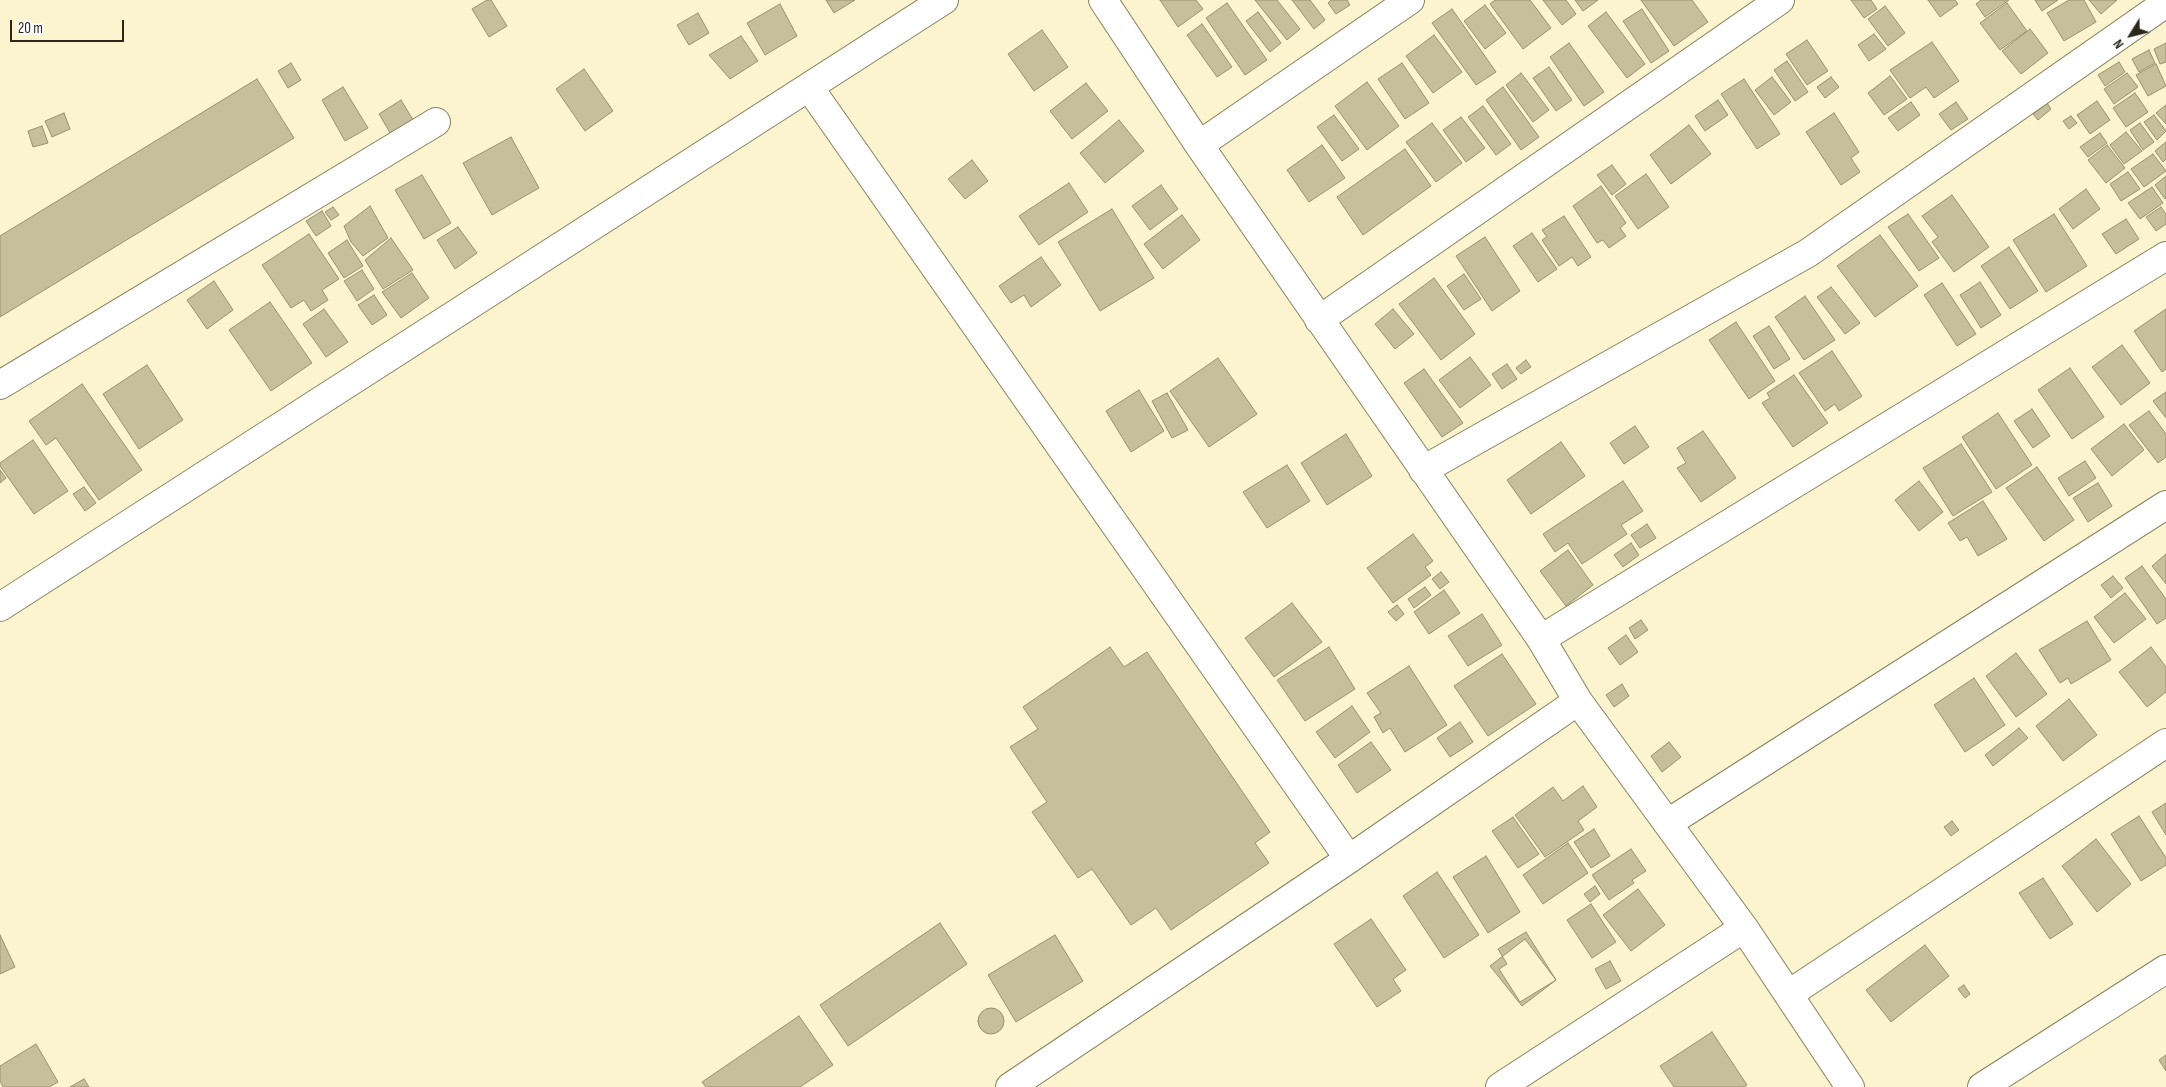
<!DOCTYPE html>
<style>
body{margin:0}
#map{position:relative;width:2166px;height:1087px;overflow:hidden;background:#fbf4cf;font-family:"Sofia Sans Condensed",sans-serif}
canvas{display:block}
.north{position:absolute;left:2106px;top:10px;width:50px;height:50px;-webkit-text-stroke:4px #fff;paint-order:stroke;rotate:234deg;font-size:14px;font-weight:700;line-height:20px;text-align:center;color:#2b281b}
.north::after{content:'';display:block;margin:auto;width:18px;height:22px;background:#2b281b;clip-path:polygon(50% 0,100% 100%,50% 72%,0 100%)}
.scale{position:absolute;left:10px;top:20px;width:114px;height:22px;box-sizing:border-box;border:2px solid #2b281b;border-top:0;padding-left:6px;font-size:15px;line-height:18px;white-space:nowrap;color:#2b281b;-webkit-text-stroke:4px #fff;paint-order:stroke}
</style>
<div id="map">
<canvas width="2166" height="1087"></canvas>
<div class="north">N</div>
<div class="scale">20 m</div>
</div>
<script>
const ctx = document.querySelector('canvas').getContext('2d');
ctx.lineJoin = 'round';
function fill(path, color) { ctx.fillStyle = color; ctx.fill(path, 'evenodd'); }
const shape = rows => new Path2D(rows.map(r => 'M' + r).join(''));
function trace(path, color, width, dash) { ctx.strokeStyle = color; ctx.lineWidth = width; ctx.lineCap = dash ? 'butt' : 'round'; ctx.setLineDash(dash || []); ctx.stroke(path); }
const building = shape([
 [487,0,491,0,507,26,489,37,472,9,487,0],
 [826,0,855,0,834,13,826,0],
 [1160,0,1196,0,1203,9,1178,27,1160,0],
 [1255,0,1277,0,1300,29,1287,40,1255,0],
 [1292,0,1310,0,1325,20,1314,29,1292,0],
 [1331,0,1347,0,1350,5,1336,14,1328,3,1331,0],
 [1495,0,1530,0,1551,28,1523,49,1490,4,1495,0],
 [1543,0,1566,0,1576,14,1562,25,1543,0],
 [1575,0,1598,0,1583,11,1575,0],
 [1641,0,1692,0,1708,22,1674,46,1641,0],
 [1851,0,1871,0,1877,9,1864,18,1851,0],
 [1928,0,1955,0,1958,4,1940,17,1928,0],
 [1981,0,2009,0,1985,17,1976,4,1981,0],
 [2035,0,2058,0,2042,11,2035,0],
 [2069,0,2084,0,2096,22,2064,41,2047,13,2069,0],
 [2089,0,2117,0,2101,14,2089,0],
 [1227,3,1267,60,1245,75,1206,18,1227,3],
 [2007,3,2027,31,2000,50,1980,23,2007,3],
 [780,4,797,36,765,55,747,23,780,4],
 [1485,5,1506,33,1485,49,1464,21,1485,5],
 [1885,6,1905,33,1888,46,1868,19,1885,6],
 [1452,9,1496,72,1476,85,1432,23,1452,9],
 [1642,9,1669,51,1651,63,1623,21,1642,9],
 [1258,12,1281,43,1270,52,1246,21,1258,12],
 [1606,12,1645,64,1627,78,1588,26,1606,12],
 [698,13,709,33,689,45,677,25,698,13],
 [1202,24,1232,67,1217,77,1187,35,1202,24],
 [2030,29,2048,53,2021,74,2002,51,2030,29],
 [1042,30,1068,67,1034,91,1008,54,1042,30],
 [1874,34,1886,49,1869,61,1858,45,1874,34],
 [1434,35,1462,72,1433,93,1406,56,1434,35],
 [741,36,758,61,730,79,709,55,741,36],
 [1807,40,1828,71,1807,85,1786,54,1807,40],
 [1932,42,1959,81,1934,98,1926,87,1910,98,1890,70,1932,42],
 [1569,43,1604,92,1584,106,1550,57,1569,43],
 [2166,43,2166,62,2160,64,2154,49,2166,43],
 [2149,50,2155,63,2139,72,2132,59,2149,50],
 [1787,61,1808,92,1795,101,1774,70,1787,61],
 [2119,62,2125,72,2105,86,2098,75,2119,62],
 [291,63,301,80,288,88,278,71,291,63],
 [1402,63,1429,103,1405,119,1378,79,1402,63],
 [2156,64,2166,86,2148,96,2136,75,2156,64],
 [1549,67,1572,100,1556,111,1533,78,1549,67],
 [584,69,613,111,585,131,556,89,584,69],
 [1521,73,1549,110,1533,122,1506,85,1521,73],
 [2127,73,2138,87,2114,104,2104,89,2127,73],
 [1890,76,1907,99,1884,115,1868,93,1890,76],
 [1772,77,1791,102,1774,115,1755,90,1772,77],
 [1831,77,1839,87,1825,98,1817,87,1831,77],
 [257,79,294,138,0,317,0,236,257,79],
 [1744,79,1780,134,1757,149,1721,94,1744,79],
 [1367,82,1399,126,1367,150,1335,106,1367,82],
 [1086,83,1108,111,1072,139,1050,111,1086,83],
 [343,87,368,128,345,141,322,100,343,87],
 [1503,87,1539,137,1521,150,1486,100,1503,87],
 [2135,93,2148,112,2126,127,2113,108,2135,93],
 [401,100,415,123,392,136,379,114,401,100],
 [1718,100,1728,115,1705,131,1695,116,1718,100],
 [2097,101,2110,120,2090,134,2077,115,2097,101],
 [1911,102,1920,115,1898,131,1888,118,1911,102],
 [1956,102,1968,119,1951,130,1939,114,1956,102],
 [2047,103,2051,109,2038,120,2033,114,2047,103],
 [2166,105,2166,124,2156,113,2166,105],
 [1483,106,1511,144,1496,155,1468,117,1483,106],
 [64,113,70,129,52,137,45,121,64,113],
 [1834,113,1859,152,1851,158,1860,172,1841,185,1806,132,1834,113],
 [1334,115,1359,149,1342,161,1317,127,1334,115],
 [2154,115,2166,131,2157,140,2144,122,2154,115],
 [2071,116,2077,123,2069,129,2063,121,2071,116],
 [1461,117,1485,148,1466,162,1443,130,1461,117],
 [1119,120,1144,151,1105,183,1080,153,1119,120],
 [1432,123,1462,163,1436,182,1406,142,1432,123],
 [2140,123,2154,142,2143,150,2130,130,2140,123],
 [1689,125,1711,154,1671,184,1650,155,1689,125],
 [42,126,48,143,33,147,28,131,42,126],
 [2126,132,2142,151,2124,164,2110,145,2126,132],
 [2100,133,2107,143,2088,157,2080,147,2100,133],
 [511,137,539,188,492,215,463,163,511,137],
 [2166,142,2166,159,2163,162,2155,151,2166,142],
 [1322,145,1345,178,1309,202,1287,170,1322,145],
 [2107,145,2125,168,2106,183,2088,160,2107,145],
 [1405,149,1431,186,1363,235,1337,197,1405,149],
 [2153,154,2166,171,2144,187,2131,169,2153,154],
 [972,160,988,181,965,199,948,179,972,160],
 [1612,165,1626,184,1612,195,1597,175,1612,165],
 [2128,172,2140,189,2121,201,2110,184,2128,172],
 [1646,174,1669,207,1638,229,1615,196,1646,174],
 [422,175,451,223,424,239,395,190,422,175],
 [2166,176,2166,198,2165,199,2155,185,2166,176],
 [1069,183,1088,212,1039,245,1019,216,1069,183],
 [1161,185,1178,209,1150,230,1132,206,1161,185],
 [1601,186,1626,223,1620,228,1626,236,1609,248,1603,240,1597,243,1573,206,1601,186],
 [2152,187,2163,203,2140,219,2128,203,2152,187],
 [2086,189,2100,209,2073,229,2059,209,2086,189],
 [1952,195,1989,247,1954,272,1932,242,1938,237,1922,216,1952,195],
 [370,206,388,238,363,256,351,242,344,226,370,206],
 [333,207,339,215,331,220,325,212,333,207],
 [2161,207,2166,214,2166,224,2156,231,2146,217,2161,207],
 [1112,209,1154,278,1100,311,1058,242,1112,209],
 [322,211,331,226,316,236,306,221,322,211],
 [1908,214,1939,258,1919,271,1888,227,1908,214],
 [2054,214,2087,266,2046,292,2013,240,2054,214],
 [1182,215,1200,240,1163,269,1144,244,1182,215],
 [1564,216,1591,257,1578,266,1572,257,1559,266,1542,240,1547,237,1542,230,1564,216],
 [2126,219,2139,239,2116,254,2102,234,2126,219],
 [458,227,477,253,455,269,437,240,458,227],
 [1532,233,1557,269,1538,282,1513,246,1532,233],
 [309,234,339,279,322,290,328,300,311,311,304,300,291,308,262,265,309,234],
 [1880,235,1918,286,1875,317,1837,266,1880,235],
 [1485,237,1520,291,1492,311,1456,256,1485,237],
 [391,238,413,270,383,289,365,260,391,238],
 [347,240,363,266,344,278,328,253,347,240],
 [2009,247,2038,291,2010,309,1981,266,2009,247],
 [1041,257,1061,285,1031,307,1024,295,1011,303,999,286,1041,257],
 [362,270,374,289,357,301,344,281,362,270],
 [412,273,429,298,401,318,382,292,412,273],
 [1464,274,1481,299,1464,310,1447,286,1464,274],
 [1434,278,1475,334,1441,360,1399,304,1434,278],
 [214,281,233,310,207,329,187,300,214,281],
 [1980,282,2001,315,1981,328,1960,295,1980,282],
 [1942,283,1976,334,1957,346,1924,295,1942,283],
 [1831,287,1860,323,1845,334,1817,297,1831,287],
 [374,295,387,315,372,325,358,305,374,295],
 [1805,296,1835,340,1804,360,1775,317,1805,296],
 [270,302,312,363,271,391,229,330,270,302],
 [324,309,348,342,326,357,303,324,324,309],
 [1393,309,1414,334,1395,349,1375,324,1393,309],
 [2166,309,2166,369,2162,372,2134,331,2166,309],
 [1736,322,1775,381,1749,399,1709,340,1736,322],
 [1769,326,1790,359,1774,369,1753,336,1769,326],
 [2122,345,2150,383,2121,405,2092,367,2122,345],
 [1832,351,1862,396,1839,411,1835,404,1825,411,1799,373,1832,351],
 [1470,357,1491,385,1460,408,1439,380,1470,357],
 [1218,358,1257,414,1209,447,1170,391,1218,358],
 [1526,360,1531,367,1521,374,1516,368,1526,360],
 [1507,364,1517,379,1502,389,1492,374,1507,364],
 [147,365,183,420,139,449,103,394,147,365],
 [2070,368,2104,417,2072,439,2038,390,2070,368],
 [1424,369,1463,423,1442,437,1404,383,1424,369],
 [1794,375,1828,423,1793,447,1762,403,1770,398,1767,393,1794,375],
 [82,384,142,470,99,500,56,438,46,445,29,421,82,384],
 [1139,390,1164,431,1131,452,1106,411,1139,390],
 [2166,392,2166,418,2153,401,2166,392],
 [1167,393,1188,430,1172,438,1152,401,1167,393],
 [2032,409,2050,436,2033,448,2014,421,2032,409],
 [2149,411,2166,434,2166,457,2158,463,2129,425,2149,411],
 [1998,413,2032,465,1996,489,1962,437,1998,413],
 [2124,424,2144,450,2112,476,2091,449,2124,424],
 [1635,426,1649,447,1624,464,1610,443,1635,426],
 [1703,431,1736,478,1701,502,1677,468,1686,463,1677,448,1703,431],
 [1346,434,1372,476,1327,505,1301,463,1346,434],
 [33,440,68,491,34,514,0,466,0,463,33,440],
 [1561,442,1585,476,1531,514,1507,480,1561,442],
 [1961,444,1992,492,1953,516,1923,468,1961,444],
 [2085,461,2096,478,2069,496,2058,478,2085,461],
 [1287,465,1310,501,1267,528,1243,492,1287,465],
 [2037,467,2074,520,2044,541,2006,488,2037,467],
 [0,470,6,478,0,483,0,470],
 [1623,481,1643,511,1621,525,1627,534,1582,564,1568,543,1555,552,1543,534,1623,481],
 [1919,481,1943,512,1919,531,1895,500,1919,481],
 [2098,483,2112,506,2088,522,2073,498,2098,483],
 [84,487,96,503,85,511,73,494,84,487],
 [1983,501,2007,539,1978,556,1967,537,1960,541,1948,523,1983,501],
 [1647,524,1656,538,1640,548,1631,535,1647,524],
 [1413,534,1433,561,1425,567,1431,575,1393,603,1367,568,1413,534],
 [1631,543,1639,555,1623,567,1614,555,1631,543],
 [1568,550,1593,585,1566,606,1540,571,1568,550],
 [2166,554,2166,584,2152,566,2166,554],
 [2142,566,2166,599,2166,618,2157,624,2125,578,2142,566],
 [1441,572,1449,582,1440,589,1432,579,1441,572],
 [2113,576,2123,588,2111,598,2101,585,2113,576],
 [1425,587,1431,595,1414,608,1408,599,1425,587],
 [1444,590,1460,613,1429,634,1414,612,1444,590],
 [2125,593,2146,619,2114,643,2094,617,2125,593],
 [1292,603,1322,642,1274,677,1245,638,1292,603],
 [1397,605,1404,614,1396,621,1388,612,1397,605],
 [1482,614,1502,645,1468,666,1448,636,1482,614],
 [1641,620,1648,630,1635,639,1629,628,1641,620],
 [2087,621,2111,660,2071,684,2068,678,2060,683,2039,650,2087,621],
 [1626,635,1638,652,1620,665,1608,648,1626,635],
 [1110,647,1124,667,1147,652,1270,832,1255,843,1269,863,1171,930,1156,908,1131,925,1092,869,1078,878,1032,812,1047,802,1010,747,1038,729,1023,707,1110,647],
 [1329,647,1355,689,1305,721,1277,680,1329,647],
 [2151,647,2166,667,2166,692,2147,707,2119,672,2151,647],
 [2016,653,2047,694,2016,717,1986,676,2016,653],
 [1502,654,1536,704,1488,736,1454,686,1502,654],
 [1409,666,1447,725,1405,752,1390,728,1383,733,1374,717,1381,713,1367,693,1409,666],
 [1974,678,2005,725,1965,752,1934,705,1974,678],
 [1622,684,1629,696,1614,707,1606,695,1622,684],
 [2069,699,2097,735,2063,761,2036,726,2069,699],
 [1352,706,1370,732,1335,758,1316,732,1352,706],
 [1460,722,1473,742,1450,757,1437,738,1460,722],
 [2019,728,2028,738,1993,766,1985,755,2019,728],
 [1371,742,1391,770,1357,793,1338,765,1371,742],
 [1669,742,1681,757,1662,772,1651,756,1669,742],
 [1583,786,1597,807,1578,821,1584,830,1545,857,1515,815,1553,787,1563,801,1583,786],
 [2166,803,2166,835,2152,812,2166,803],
 [2139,816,2166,858,2166,865,2141,881,2111,834,2139,816],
 [1513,817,1539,854,1518,868,1492,831,1513,817],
 [1952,821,1959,830,1951,836,1944,827,1952,821],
 [1594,829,1610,856,1591,868,1574,842,1594,829],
 [2096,839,2131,884,2097,912,2062,866,2096,839],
 [1568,843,1588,873,1543,904,1523,875,1568,843],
 [1631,849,1646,871,1632,880,1634,883,1609,900,1592,875,1631,849],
 [1486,856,1520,912,1488,933,1453,877,1486,856],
 [1437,872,1479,935,1444,958,1403,896,1437,872],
 [2043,878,2073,924,2050,939,2019,893,2043,878],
 [1595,886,1600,894,1590,902,1584,894,1595,886],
 [1638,889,1665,925,1631,951,1603,915,1638,889],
 [1591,904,1616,942,1592,958,1567,920,1591,904],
 [1371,919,1406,970,1393,979,1401,991,1377,1007,1334,944,1371,919],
 [940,923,967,964,848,1046,820,1005,940,923],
 [1526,932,1556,980,1520,1002,1499,969,1507,964,1498,949,1526,932],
 [0,935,15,967,0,974,0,935],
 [1055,935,1083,981,1016,1022,988,975,1055,935],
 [1525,939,1556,980,1522,1006,1490,966,1525,939],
 [1925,945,1949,976,1891,1022,1866,990,1925,945],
 [1610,961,1621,981,1606,989,1595,969,1610,961],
 [1964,985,1970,994,1965,998,1958,989,1964,985],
 '978 1021a13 13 0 1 1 26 0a13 13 0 1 1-26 0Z',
 [799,1016,833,1065,800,1087,706,1087,702,1082,799,1016],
 [1712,1032,1747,1085,1744,1087,1674,1087,1660,1066,1712,1032],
 [36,1044,58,1082,49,1087,3,1087,0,1081,0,1066,36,1044],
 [2166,1055,2166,1071,2159,1060,2166,1055],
 [84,1079,89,1087,70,1087,84,1079]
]);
const minor = shape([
 [1103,0,1199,145,1541,639,1578,701,1744,928,1850,1087],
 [809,87,1349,859],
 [1199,145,1410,0],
 [1319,320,1780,0],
 [0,385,436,122],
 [1423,470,1808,253,2166,3],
 [0,607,944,0],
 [1541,639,2166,256],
 [1668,823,2166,505],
 [1789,994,2166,743],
 [1010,1087,1349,859,1578,701],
 [1500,1087,1744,928],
 [1982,1087,2166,969]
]);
fill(building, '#c6bf9b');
trace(building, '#98916f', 1);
trace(minor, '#87805f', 30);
trace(minor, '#fff', 28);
</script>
